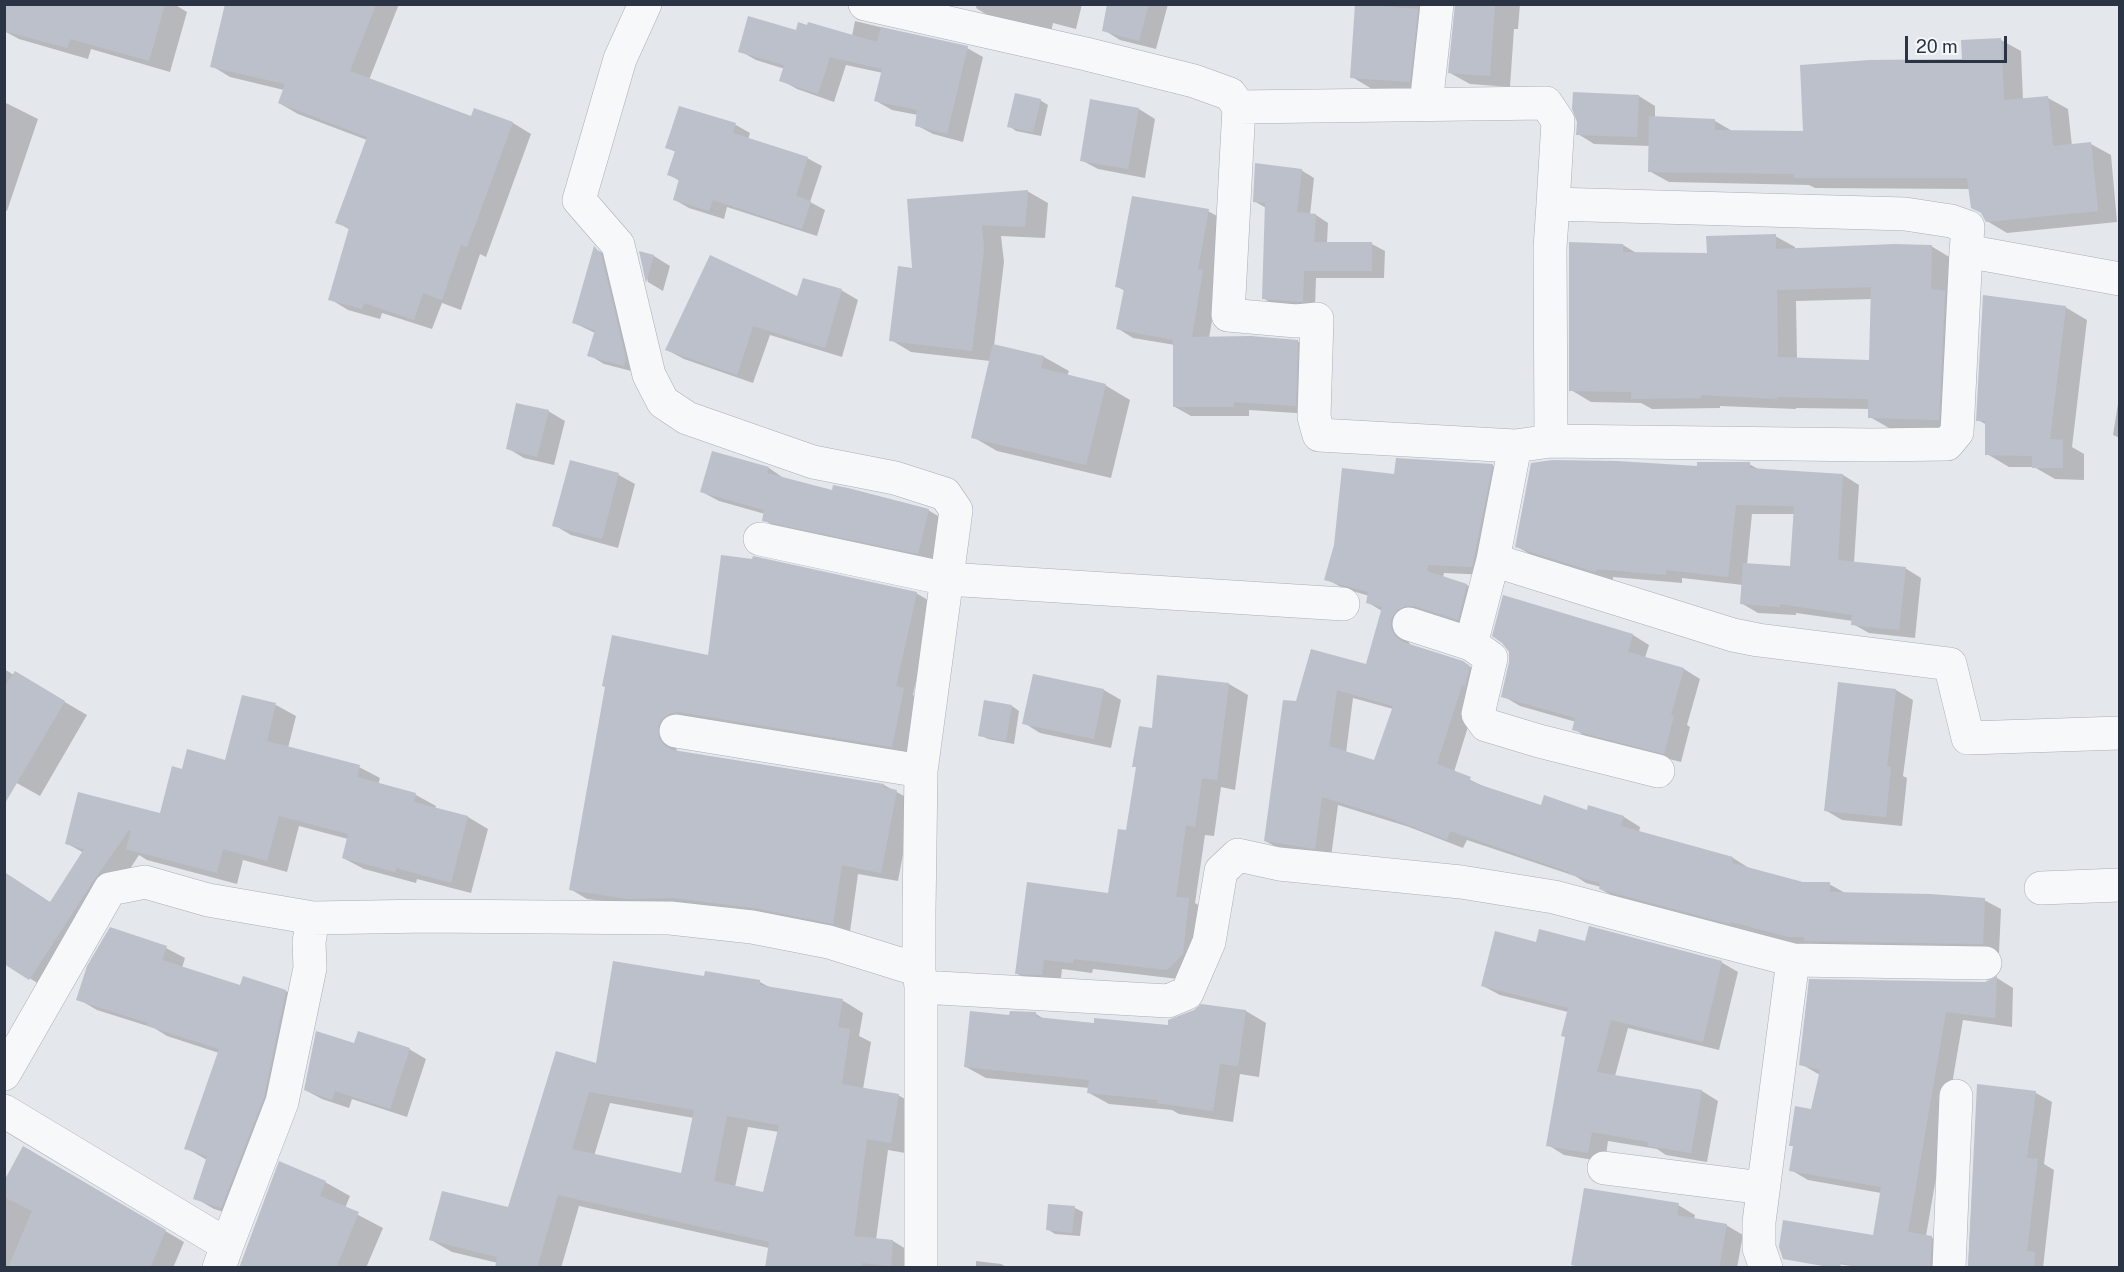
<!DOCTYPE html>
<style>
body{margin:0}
#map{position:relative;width:2124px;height:1272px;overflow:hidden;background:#e4e7ec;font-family:"Public Sans",sans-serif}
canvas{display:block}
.frame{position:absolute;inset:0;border:6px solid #2b3445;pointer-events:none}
.scale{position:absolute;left:1905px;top:36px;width:102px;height:27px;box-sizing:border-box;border:3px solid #2b3445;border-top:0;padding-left:8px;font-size:18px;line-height:21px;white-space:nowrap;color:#2b3445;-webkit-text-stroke:4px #f4f6f9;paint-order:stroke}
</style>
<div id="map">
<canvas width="2124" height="1272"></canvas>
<div class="frame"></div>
<div class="scale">20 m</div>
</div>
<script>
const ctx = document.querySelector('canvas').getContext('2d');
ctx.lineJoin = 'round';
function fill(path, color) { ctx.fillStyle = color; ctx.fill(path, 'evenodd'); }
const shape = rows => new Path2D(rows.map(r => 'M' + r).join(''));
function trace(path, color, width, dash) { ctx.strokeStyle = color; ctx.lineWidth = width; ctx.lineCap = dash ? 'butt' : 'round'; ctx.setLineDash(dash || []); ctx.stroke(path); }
const shadow = shape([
 [5,4,174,4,187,12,170,72,91,49,88,59,19,39,4,31],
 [227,4,399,4,369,80,472,118,475,110,513,123,531,134,486,257,480,254,461,310,442,303,432,329,382,313,380,319,348,310,330,299,350,230,337,222,367,140,298,114,279,103,284,90,230,77,212,66],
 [977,4,1082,4,1076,29,1053,23,1051,32,992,18,976,8],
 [1108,4,1168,4,1156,49,1120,40,1104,30],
 [1378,4,1442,4,1429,92,1372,89,1352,77],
 [1457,4,1520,4,1518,29,1514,29,1510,87,1470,84,1450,73],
 [855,21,967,48,983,57,963,142,933,134,916,125,918,115,892,110,876,101,883,73,846,65,834,102,797,89,781,80,785,69,756,60,740,51,797,32,852,36],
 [2001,40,2021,51,2023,100,2048,98,2068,109,2072,146,2091,144,2111,155,2117,222,2007,233,1987,221,1970,189,1815,188,1809,185,1669,182,1649,171,1650,146,1594,144,1578,134,1639,96,1655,106,1655,118,1715,121,1734,132,1805,133,1964,61],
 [1040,100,1048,105,1041,136,1016,131,1009,126],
 [4,102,38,119,7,211,4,210],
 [680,108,736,125,750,133,748,140,807,158,822,166,810,202,825,210,817,236,727,207,724,219,689,208,675,200,680,181,669,175,676,152,667,148],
 [1139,109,1155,119,1145,178,1098,169,1081,160],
 [1301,170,1314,178,1310,215,1316,215,1328,223,1327,243,1372,244,1385,251,1384,278,1316,278,1315,308,1276,306,1263,298,1266,208,1254,201],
 [1027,191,1048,203,1045,238,1001,236,1004,262,994,346,1044,357,1069,371,1067,376,1105,385,1130,400,1111,478,997,451,973,437,990,361,911,352,891,340,914,270],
 [1208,211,1224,220,1219,280,1209,338,1297,341,1313,350,1311,414,1249,410,1249,416,1191,416,1175,407,1175,345,1133,338,1117,328,1125,291,1116,286],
 [1775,236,1795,247,1795,250,1931,246,1951,258,1958,430,1889,428,1870,417,1870,409,1796,408,1796,409,1720,406,1720,408,1652,409,1641,403,1591,402,1571,390,1571,244,1623,245,1638,254,1708,255],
 [1872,299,1871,362,1797,359,1796,301],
 [595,249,610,257,639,373,604,364,589,355,595,333,574,323],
 [641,253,654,256,670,266,663,291,648,282],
 [841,290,858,300,842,357,770,335,753,383,684,359,667,350,798,298],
 [2065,307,2087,320,2072,447,2084,454,2084,480,2055,479,2034,467,2009,467,1987,454,1987,425,1978,420],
 [2120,391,2120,438,2113,435],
 [548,411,565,421,554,465,524,458,507,448],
 [571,462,619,475,635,484,618,548,571,535,554,525],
 [1749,464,1760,470,1843,475,1859,485,1854,563,1905,568,1921,578,1915,638,1869,633,1853,624,1853,621,1796,613,1796,615,1758,613,1741,603,1743,585,1682,578,1682,583,1613,577,1613,580,1533,556,1516,546,1698,467],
 [1752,514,1795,514,1791,568,1747,565],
 [1492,465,1509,474,1488,575,1444,573,1443,578,1467,585,1483,595,1475,628,1407,639,1411,646,1462,662,1479,672,1478,694,1454,772,1487,788,1542,807,1588,812,1589,807,1624,817,1640,827,1639,832,1733,858,1749,868,1803,883,1829,884,1847,894,1984,900,2001,909,1999,953,1822,950,1617,898,1600,889,1601,887,1586,883,1575,876,1467,840,1463,848,1409,827,1338,805,1331,857,1282,850,1265,841,1297,703,1368,666,1382,611,1367,602,1369,596,1343,588,1326,579,1396,475],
 [1353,698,1393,709,1375,762,1346,753],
 [769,468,785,479,833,491,928,510,945,520,934,562,780,530,764,520,765,514,719,501,702,492],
 [916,593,933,603,913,695,920,699,908,756,674,737,677,752,884,785,913,801,898,881,858,874,850,932,587,899,570,889,606,687],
 [1504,597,1633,635,1649,645,1645,658,1684,669,1700,679,1687,725,1690,727,1681,762,1590,739,1574,729,1576,722,1520,706,1503,696,1511,662],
 [4,669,14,675,15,673,87,715,40,796,4,776],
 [1034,676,1104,690,1121,700,1111,748,1040,733,1024,723],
 [1159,677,1229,684,1248,695,1235,790,1221,787,1214,836,1205,835,1195,903,1208,911,1187,980,1093,969,1092,973,1062,969,1060,985,1035,984,1016,973,1109,895,1128,832,1138,768,1133,766,1153,729],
 [1839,683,1896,690,1913,700,1903,776,1907,778,1902,826,1842,820,1825,810],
 [243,696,276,705,296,716,288,748,359,767,380,778,378,785,416,795,436,806,435,809,468,817,488,829,471,893,417,879,416,883,364,869,343,858,348,839,299,826,287,872,243,860,237,884,147,860,139,855,50,991,4,962,4,872,51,903,84,853,66,843,161,814,183,771,226,761],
 [1012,706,1019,711,1014,744,988,739,980,735],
 [1586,942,1721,962,1738,972,1719,1050,1628,1028,1615,1076,1702,1091,1718,1101,1707,1162,1666,1155,1657,1149,1608,1141,1605,1162,1564,1155,1548,1145,1567,1038,1568,1012,1500,995,1483,986,1537,944],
 [166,948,185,958,182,968,241,987,286,991,304,1002,240,1217,214,1209,195,1198,207,1160,186,1148,219,1053,167,1036,154,1028,97,1010,78,999],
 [706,978,760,982,771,988,842,1000,863,1013,859,1036,871,1042,863,1089,898,1095,919,1107,911,1154,888,1150,876,1240,893,1241,914,1254,912,1268,767,1268,769,1248,579,1206,561,1268,496,1268,498,1263,452,1252,431,1240,509,1208,598,1065],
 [610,1103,694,1118,682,1175,594,1156],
 [748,1127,779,1132,765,1194,735,1187],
 [1997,978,2013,988,2012,1027,1963,1020,1926,1236,1931,1237,1948,1247,1947,1268,1868,1268,1798,1259,1874,1236,1881,1193,1808,1180,1791,1170,1795,1147,1790,1145,1813,1111,1820,1075,1801,1064],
 [1202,1005,1246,1011,1266,1023,1259,1077,1240,1074,1233,1122,1179,1114,1172,1110,1109,1104,1089,1093,1089,1088,986,1078,966,1067,1011,1016,1011,1012,1036,1014,1046,1020,1095,1025,1169,1026,1195,1012],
 [355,1045,409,1049,426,1059,407,1117,352,1099,349,1108,322,1099,305,1090],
 [1978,1085,2036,1093,2052,1102,2044,1164,2054,1170,2043,1268,1968,1268],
 [24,1148,184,1242,173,1268,4,1268,4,1180,7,1181],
 [325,1182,350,1196,345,1208,383,1228,366,1268,241,1268],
 [1678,1205,1695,1215,1694,1219,1726,1225,1743,1235,1737,1268,1578,1268,1573,1264],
 [1075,1208,1083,1212,1080,1236,1055,1234,1047,1229],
 [976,1261,1001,1264,1008,1268,976,1268]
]);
const building = shape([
 [4,4,165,4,149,61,70,39,67,48,4,31],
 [225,4,376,4,350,71,471,116,474,108,513,122,467,247,461,245,442,300,423,293,414,320,364,303,362,309,328,300,349,228,335,223,367,137,278,103,285,84,210,67],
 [1107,4,1149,4,1139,41,1102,31],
 [1355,4,1418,9,1410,82,1350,78],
 [1455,4,1495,4,1490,76,1448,73],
 [748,16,796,30,798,22,807,25,808,22,877,42,881,27,968,46,947,134,915,126,917,110,874,101,882,69,830,57,818,94,779,81,784,65,738,52],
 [2001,38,2004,100,2048,96,2053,146,2091,142,2098,211,1986,222,1981,213,1971,208,1967,178,1794,178,1794,174,1648,172,1649,116,1715,119,1715,130,1803,131,1800,65,1869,60,1962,59,1961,40],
 [1573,92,1639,95,1637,137,1576,135,1577,122,1572,109],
 [1015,93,1041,99,1033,132,1007,127],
 [1090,99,1139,108,1128,169,1080,161],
 [679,106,736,123,733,133,808,157,796,196,811,201,802,229,713,200,709,211,673,200,679,179,667,175,675,151,665,148],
 [1255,163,1302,169,1297,212,1316,214,1314,242,1372,242,1372,271,1304,271,1303,302,1262,299,1265,203,1253,202],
 [1028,190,1025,227,982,225,984,250,972,351,889,341,898,266,912,268,907,199],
 [1132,196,1209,209,1198,269,1203,270,1192,337,1251,336,1298,340,1296,406,1234,402,1234,407,1173,407,1173,340,1116,329,1124,289,1115,287],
 [1776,234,1776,249,1894,244,1932,245,1931,289,1945,291,1939,420,1868,418,1868,399,1777,397,1777,399,1701,395,1701,398,1631,399,1631,392,1569,391,1569,242,1623,244,1623,252,1707,253,1706,236],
 [1871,287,1869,360,1778,357,1777,290],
 [594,246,601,254,626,359,624,366,587,356,595,330,572,323],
 [639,251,654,255,646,283],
 [710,255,797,296,803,278,842,289,825,348,753,326,737,375,665,350],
 [1983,295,2066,306,2050,439,2063,440,2063,468,2032,468,2032,456,1985,455,1985,421,1976,421],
 [993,344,1044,356,1041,368,1106,384,1086,465,971,438],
 [516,403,549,410,537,457,506,449],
 [712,451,769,467,767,473,832,490,833,485,848,488,929,509,918,554,762,521,764,510,700,492],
 [1396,458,1493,464,1472,567,1428,565,1427,571,1467,584,1458,620,1415,606,1406,606,1397,610,1391,619,1391,628,1396,637,1403,642,1463,661,1470,666,1465,686,1462,685,1437,764,1471,777,1469,781,1541,805,1544,795,1587,810,1588,805,1624,816,1621,826,1733,857,1732,863,1803,882,1830,882,1830,892,1930,894,1985,898,1983,944,1804,941,1804,937,1789,937,1731,922,1730,924,1599,889,1600,883,1568,874,1569,872,1450,831,1447,840,1390,818,1322,797,1315,849,1264,841,1283,700,1296,701,1311,649,1366,664,1382,607,1366,603,1368,592,1324,580,1334,545,1342,468,1394,474],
 [1337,690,1393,706,1374,760,1329,746],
 [570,460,619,473,602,539,552,526],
 [1552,460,1617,461,1697,466,1697,462,1750,462,1750,468,1843,474,1838,560,1906,567,1899,630,1851,625,1852,615,1780,604,1780,607,1740,604,1743,563,1790,566,1794,506,1736,505,1728,577,1666,570,1666,575,1597,569,1595,572,1515,547,1531,463],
 [721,555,752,559,753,556,917,592,896,686,904,688,892,747,679,712,669,714,661,720,658,727,659,738,665,746,673,750,884,784,883,787,897,790,881,873,842,865,833,924,754,908,673,898,628,899,569,890,605,687,602,686,612,635,708,655],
 [1503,595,1633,634,1628,652,1684,668,1671,715,1674,716,1664,754,1572,730,1575,718,1501,697,1509,662,1509,652,1502,643,1492,636],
 [15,671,65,701,4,805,4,688],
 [1033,674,1104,689,1094,739,1022,724],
 [1157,675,1229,683,1217,780,1202,778,1195,827,1186,825,1176,897,1189,898,1183,954,1167,970,1074,959,1073,963,1044,960,1042,975,1015,974,1027,882,1108,893,1118,829,1126,830,1136,767,1132,767,1139,726,1152,728],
 [1838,682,1896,689,1887,766,1891,767,1886,817,1824,811],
 [242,695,276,703,267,741,360,765,357,777,416,793,414,802,468,816,451,883,396,868,395,872,342,858,348,834,279,816,267,861,223,849,217,873,126,849,131,831,129,830,94,880,29,980,4,964,4,872,50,902,84,849,65,844,78,792,160,813,172,766,182,769,187,749,225,760],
 [984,700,1012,705,1006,741,978,736],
 [1589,926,1722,961,1703,1042,1611,1020,1597,1072,1702,1090,1691,1153,1648,1146,1648,1142,1592,1132,1588,1153,1546,1146,1565,1037,1561,1036,1568,1008,1481,986,1495,931,1536,942,1539,929,1585,941],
 [110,927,167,946,162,960,240,985,243,976,286,990,264,1097,221,1208,193,1199,207,1156,184,1149,219,1049,147,1026,148,1023,76,1000,87,966],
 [613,961,704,976,705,971,760,980,760,985,843,999,838,1027,850,1029,842,1084,899,1094,891,1143,867,1139,854,1236,893,1240,891,1266,862,1263,861,1268,765,1268,769,1242,558,1195,537,1268,495,1268,497,1257,429,1240,442,1191,508,1207,556,1051,596,1063],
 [589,1092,694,1110,681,1173,572,1149],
 [727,1116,779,1125,763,1192,714,1181],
 [1997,976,1995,1018,1946,1012,1908,1232,1932,1236,1930,1268,1866,1268,1841,1263,1840,1268,1834,1268,1783,1259,1779,1247,1783,1220,1873,1235,1881,1187,1789,1171,1793,1146,1789,1146,1795,1106,1811,1109,1820,1070,1799,1065,1809,979,1985,982],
 [1201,1004,1246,1010,1238,1066,1220,1064,1213,1111,1157,1103,1158,1100,1087,1093,1089,1080,964,1067,970,1011,1009,1015,1010,1011,1036,1012,1036,1017,1094,1023,1094,1018,1168,1025,1168,1020,1194,1010],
 [316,1031,354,1043,358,1031,410,1048,390,1109,335,1091,332,1100,304,1090],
 [1977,1084,2036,1091,2027,1158,2038,1159,2027,1251,2035,1252,2034,1268,1968,1268],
 [23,1146,166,1230,150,1268,8,1268,32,1211,4,1197,4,1181],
 [279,1161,326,1181,320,1196,359,1212,336,1268,239,1268],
 [1584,1188,1679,1203,1677,1215,1727,1224,1719,1268,1585,1268,1571,1265],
 [1048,1204,1075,1206,1072,1233,1046,1230]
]);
const minor = shape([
 [645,4,620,59,579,200,618,245,649,375,663,402,687,418,813,462,895,478,945,494,956,510,921,771,919,911,919,970,921,987,921,1268],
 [865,4,1086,54,1194,81,1230,94,1239,107,1228,315,1296,321,1317,319,1314,417,1319,435,1515,446,1551,441,1872,445,1947,444,1957,432,1966,251,2120,279],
 [1426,105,1437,4],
 [1239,107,1546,103,1558,121,1553,204],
 [1551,441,1550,248,1553,204,1905,214,1951,221,1968,227,1966,251],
 [760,539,947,579,1343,604],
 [1493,560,1733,635,1758,640,1950,664,1968,738,2120,733],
 [1409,624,1471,644,1491,658,1478,714,1486,725,1539,741,1658,771],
 [1471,644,1493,560,1515,446],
 [676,731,921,771],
 [2041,888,2120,885],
 [921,987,1168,1001,1187,993,1209,942,1221,871,1238,855,1279,864,1461,882,1554,897,1793,960],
 [4,1074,110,889,145,882,208,900,313,918,427,916,670,918,752,927,829,942,919,970],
 [4,1111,227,1245,219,1268],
 [1604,1168,1763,1188],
 [227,1245,282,1102,310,968,309,942,313,918],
 [1766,1268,1759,1248,1759,1222,1793,960,1985,963],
 [1949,1268,1956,1096]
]);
fill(shadow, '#0003');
fill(building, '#bbc0ca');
trace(minor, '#a9aeb7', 34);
trace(minor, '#f7f8fa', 33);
</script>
